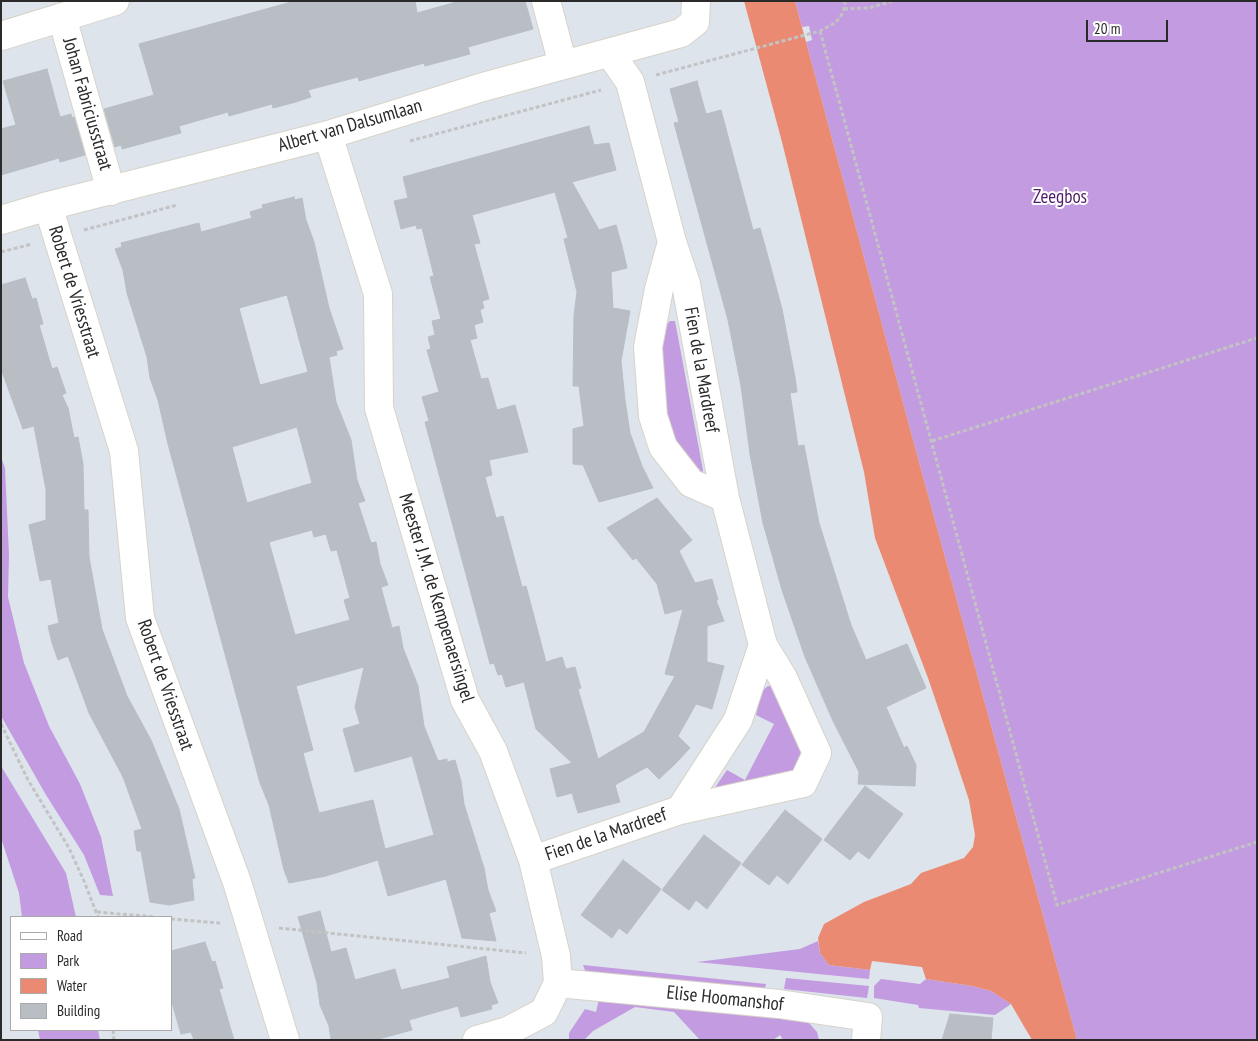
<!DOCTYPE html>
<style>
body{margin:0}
#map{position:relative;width:1258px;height:1041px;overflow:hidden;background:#dde4ec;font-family:"PT Sans Narrow",sans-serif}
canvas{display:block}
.frame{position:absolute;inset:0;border:2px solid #2a2a2a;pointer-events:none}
.legend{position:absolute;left:10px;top:916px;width:162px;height:115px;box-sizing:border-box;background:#fff;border:1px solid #aaa;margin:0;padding:6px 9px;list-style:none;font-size:15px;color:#2a2a2a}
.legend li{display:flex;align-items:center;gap:10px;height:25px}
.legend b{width:25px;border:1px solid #aaa}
.scale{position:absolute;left:1086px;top:20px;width:82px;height:22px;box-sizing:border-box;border:2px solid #2a2a2a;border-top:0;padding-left:6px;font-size:15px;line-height:18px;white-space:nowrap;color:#2a2a2a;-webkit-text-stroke:4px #fff;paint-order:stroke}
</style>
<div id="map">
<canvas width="1258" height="1041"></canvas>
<div class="frame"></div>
<ul class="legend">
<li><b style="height:6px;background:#fff"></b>Road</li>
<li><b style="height:14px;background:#c39be0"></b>Park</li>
<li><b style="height:14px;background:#ea8a73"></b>Water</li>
<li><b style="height:14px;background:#b9bdc4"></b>Building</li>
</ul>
<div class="scale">20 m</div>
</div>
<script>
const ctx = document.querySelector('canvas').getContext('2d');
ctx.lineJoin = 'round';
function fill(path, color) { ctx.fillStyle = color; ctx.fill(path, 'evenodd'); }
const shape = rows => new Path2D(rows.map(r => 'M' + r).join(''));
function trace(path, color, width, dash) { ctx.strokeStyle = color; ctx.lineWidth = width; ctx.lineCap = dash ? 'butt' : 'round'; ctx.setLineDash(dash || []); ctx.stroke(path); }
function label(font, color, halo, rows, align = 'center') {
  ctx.font = font + ' "PT Sans Narrow",sans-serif'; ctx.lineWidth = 4; ctx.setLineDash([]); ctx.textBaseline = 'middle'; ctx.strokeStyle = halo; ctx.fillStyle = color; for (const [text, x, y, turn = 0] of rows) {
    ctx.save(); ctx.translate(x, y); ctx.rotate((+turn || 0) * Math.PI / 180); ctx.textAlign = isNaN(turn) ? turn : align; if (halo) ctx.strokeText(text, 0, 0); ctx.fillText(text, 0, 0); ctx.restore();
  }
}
const green = shape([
 [795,1,1257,1,1257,1040,1077,1040,916,451,806,42,812,40,809,26,802,27],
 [670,321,675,321,703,470,702,475,684,468,661,398,662,350,667,324],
 [1,457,5,468,9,555,8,597,24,663,49,726,80,784,101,837,113,896,100,895,84,855,46,795,1,716],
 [768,686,774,686,807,752,805,771,714,789,727,770,745,780,774,724,756,715,762,691],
 [1,766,66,873,76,917,22,917,19,893,1,838],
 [818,941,820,953,829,965,870,970,869,979,697,962,800,949],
 [583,965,766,984,764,994,587,976],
 [786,978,869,986,867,998,784,989],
 [881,979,920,984,926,979,972,986,991,991,1011,1004,995,1015,919,1008,918,1005,874,998,874,986],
 [600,995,793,1013,809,1023,817,1032,819,1040,783,1040,780,1035,773,1040,700,1040,674,1012,635,1007,593,1031,584,1040,569,1040,569,1033,585,1009,596,1012],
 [38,1030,98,1030,100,1040,40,1040]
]);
const water = shape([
 [744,1,795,1,916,451,1077,1040,1032,1040,1011,1004,991,991,972,986,926,979,922,967,872,961,870,970,829,965,820,953,818,938,824,924,864,902,911,884,921,873,964,858,973,847,975,835,969,800,946,731,928,678,875,538,864,472,782,142]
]);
const building = shape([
 [295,1,415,1,417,13,460,1,525,1,533,29,468,47,470,54,425,66,424,63,359,81,358,77,308,90,311,97,296,102,273,108,272,104,229,116,228,112,179,126,181,133,122,149,121,145,115,147,104,109,154,95,139,44,295,1],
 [47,69,60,117,71,114,72,118,74,117,85,155,60,162,59,158,1,175,1,129,16,125,3,81,47,69],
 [697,81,706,114,721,110,753,230,760,228,767,253,782,309,795,377,797,392,790,393,798,446,804,445,819,523,851,625,866,660,907,644,926,688,886,707,904,748,907,746,916,765,915,786,858,784,859,772,833,721,805,657,782,590,763,523,750,454,741,386,728,320,674,123,679,122,670,89,697,81],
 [589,126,594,145,609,143,616,170,572,182,599,230,616,225,622,246,627,268,611,272,613,308,630,311,621,361,625,400,630,433,642,466,653,488,599,502,583,465,573,464,573,429,584,426,579,386,573,386,574,315,577,292,564,239,568,238,555,192,472,215,480,243,474,244,489,299,482,301,484,308,480,310,483,322,474,325,477,338,470,340,481,379,488,378,497,410,515,405,528,452,489,460,492,475,485,477,496,518,503,516,522,587,526,586,546,662,562,657,566,669,575,667,581,688,578,689,598,759,644,732,675,676,665,674,683,609,665,614,657,584,636,558,633,560,607,528,657,498,692,540,679,551,695,583,712,579,718,600,716,600,724,621,707,626,707,662,724,666,712,709,696,704,678,736,690,748,675,764,659,779,647,767,615,785,620,802,578,813,572,793,557,797,550,769,572,763,536,729,524,682,506,687,502,674,498,675,494,663,490,664,425,422,429,421,422,397,439,392,427,350,431,349,428,337,435,335,432,321,441,319,430,277,434,276,422,228,417,229,416,225,401,229,394,201,408,198,403,177,589,126],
 [294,197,295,200,302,198,306,220,314,242,329,308,343,349,336,351,337,355,329,357,336,402,351,440,357,480,365,501,358,503,371,543,376,542,380,564,388,585,381,587,392,628,399,626,403,648,418,686,424,726,438,761,447,759,447,762,455,760,461,781,464,804,484,868,488,890,496,911,489,913,496,941,462,938,446,879,388,896,378,860,326,876,289,883,284,870,269,805,260,783,168,444,158,400,150,378,147,357,127,293,123,270,115,249,122,247,121,243,199,223,201,232,252,218,250,212,263,208,262,205,294,197],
 [287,295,308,372,260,385,239,308,287,295],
 [297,427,312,483,247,503,232,447,297,427],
 [312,530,314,537,326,534,331,551,337,550,350,598,344,600,350,620,295,635,269,542,312,530],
 [364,667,355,707,360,724,343,729,355,772,412,756,434,835,385,849,373,800,319,813,303,753,313,750,296,686,364,667],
 [25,278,32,299,36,298,43,324,39,325,52,369,57,367,66,393,62,395,68,408,74,438,78,437,83,464,84,510,88,510,89,557,102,629,127,696,151,740,179,809,195,878,192,879,194,900,169,905,150,902,141,851,137,851,134,831,142,829,123,777,89,713,68,656,58,660,52,643,48,626,59,623,55,602,51,579,40,581,29,525,46,520,46,490,34,426,23,429,1,369,1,285,25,278],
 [865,786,903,814,869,859,858,851,850,860,824,840,865,786],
 [785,810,822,839,788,884,777,875,769,885,742,865,785,810],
 [704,835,741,863,707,909,696,900,689,910,662,890,704,835],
 [623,860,661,889,627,934,619,928,612,938,581,915,623,860],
 [320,911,331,952,346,948,355,980,395,969,401,990,450,978,447,967,486,956,490,982,498,1003,491,1005,492,1009,461,1017,458,1006,409,1020,412,1030,375,1040,331,1040,329,1026,320,1005,317,983,298,917,320,911],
 [205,942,212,962,215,961,223,988,219,989,234,1040,194,1040,191,1032,181,1034,171,999,171,951,205,942],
 [950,1014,993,1018,991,1040,942,1040,950,1014]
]);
const path = shape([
 [844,9,869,8,893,1],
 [820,31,1057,905,1257,842],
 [656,75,820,31,833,24,840,18,844,9,845,1],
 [410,141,601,90],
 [84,230,177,205],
 [1,252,32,244],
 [932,441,1257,338],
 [1,724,28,780,69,848,84,881,98,917],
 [97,912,155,917],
 [171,919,220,923],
 [279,928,526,953],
 [113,1030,114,1040]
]);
const minor = shape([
 [546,1,563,65],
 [62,17,111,191],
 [1,36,115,1],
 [328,135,378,294,379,408,465,700,493,751,533,860,556,956,558,983,544,1012,508,1031,477,1040],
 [48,206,124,451,140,618,237,882,285,1040],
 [1,220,48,206,328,135,483,87,681,33,695,22,696,1],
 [672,242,659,289,648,347,653,416,663,447,691,483,725,498],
 [680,810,738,720,763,645],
 [533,860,680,810,803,783,817,753,783,678,763,645,725,498,686,284,672,242,630,82,610,53],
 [558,983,779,1004,868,1017,866,1040]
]);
const streetNames = [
 ["Johan Fabriciusstraat",87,104,74],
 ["Albert van Dalsumlaan",350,126,-16],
 ["Robert de Vriesstraat",74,292,73],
 ["Fien de la Mardreef",701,370,80],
 ["Meester J.M. de Kempenaersingel",436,598,73],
 ["Robert de Vriesstraat",165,685,71],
 ["Fien de la Mardreef",606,835,-19],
 ["Elise Hoomanshof",725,999,6]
];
const parkNames = [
 ["Zeegbos",1060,198]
];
fill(green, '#c39be0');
fill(water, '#ea8a73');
fill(building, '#b9bdc4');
trace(building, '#b6bec7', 1);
trace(minor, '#d7d3c8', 30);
trace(path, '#c3c3c3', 3, [4, 2.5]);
trace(minor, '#fff', 28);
label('19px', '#2a2a2a', '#fff', streetNames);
label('19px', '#501c65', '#fff', parkNames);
</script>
